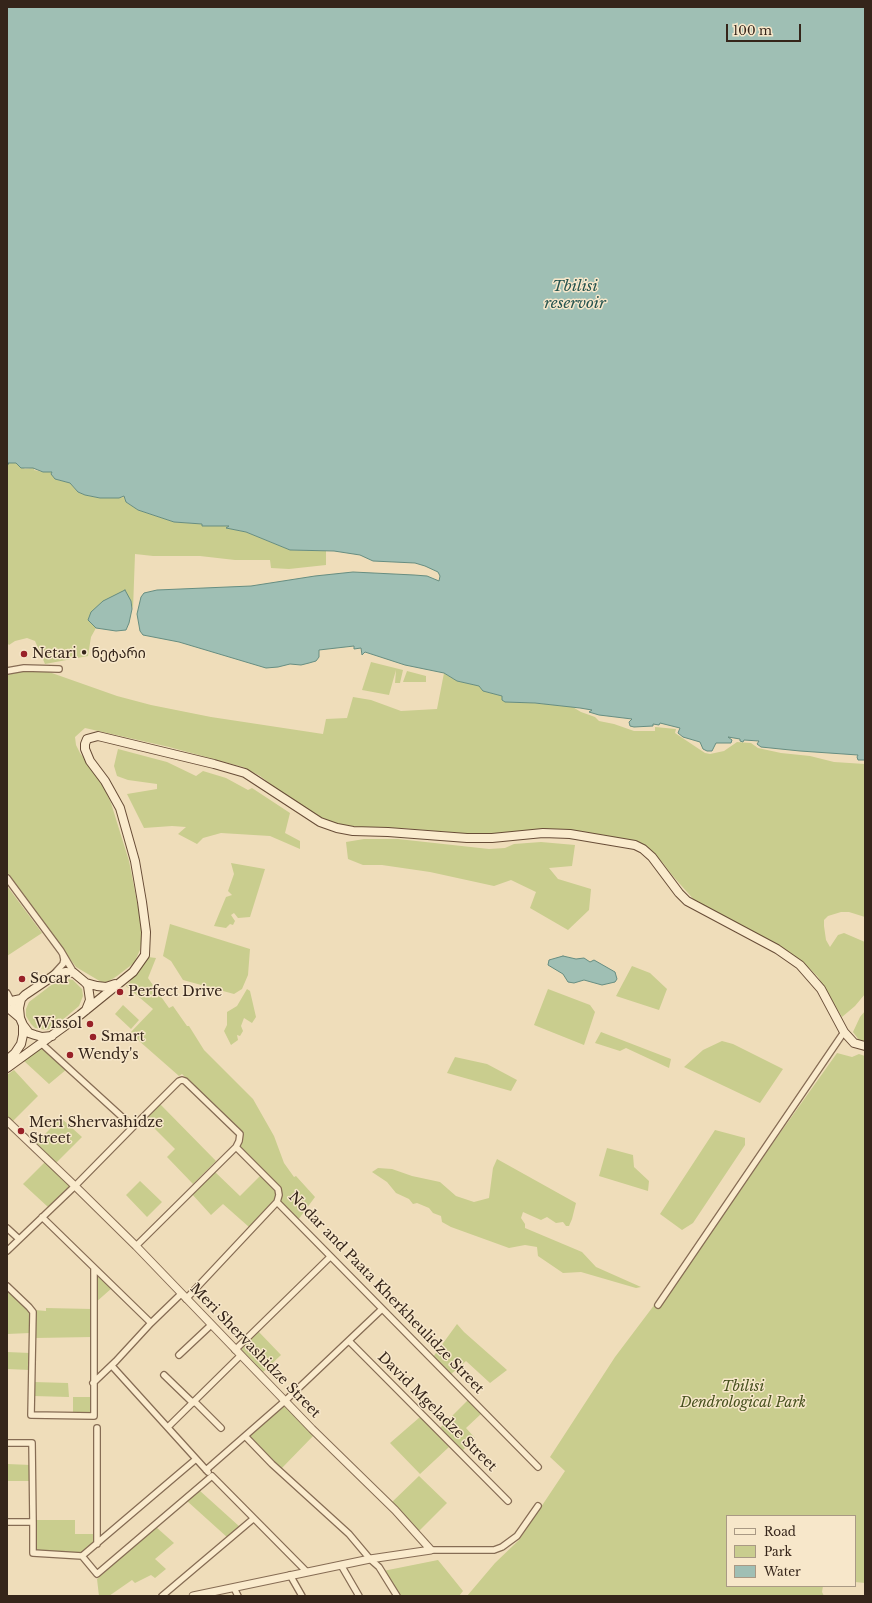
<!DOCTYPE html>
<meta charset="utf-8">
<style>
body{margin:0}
#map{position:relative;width:872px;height:1603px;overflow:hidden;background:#efddba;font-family:"Libre Baskerville",serif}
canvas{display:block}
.frame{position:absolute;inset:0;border:8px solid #35251a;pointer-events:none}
.legend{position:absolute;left:726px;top:1515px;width:130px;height:72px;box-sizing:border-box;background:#f7e7ca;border:1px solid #a99984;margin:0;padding:5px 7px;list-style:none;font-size:12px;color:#35251a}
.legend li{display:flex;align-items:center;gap:8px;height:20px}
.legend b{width:20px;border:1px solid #a99984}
.scale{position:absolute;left:726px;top:24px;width:75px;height:18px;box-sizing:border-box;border:2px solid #35251a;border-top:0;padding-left:5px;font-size:12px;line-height:14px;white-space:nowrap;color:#35251a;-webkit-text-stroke:3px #f7e7ca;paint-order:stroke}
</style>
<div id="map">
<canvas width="872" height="1603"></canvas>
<div class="frame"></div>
<ul class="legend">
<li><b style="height:5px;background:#faebcd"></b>Road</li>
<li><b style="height:11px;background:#c9cd8e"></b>Park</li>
<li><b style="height:11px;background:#9fbfb4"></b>Water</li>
</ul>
<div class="scale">100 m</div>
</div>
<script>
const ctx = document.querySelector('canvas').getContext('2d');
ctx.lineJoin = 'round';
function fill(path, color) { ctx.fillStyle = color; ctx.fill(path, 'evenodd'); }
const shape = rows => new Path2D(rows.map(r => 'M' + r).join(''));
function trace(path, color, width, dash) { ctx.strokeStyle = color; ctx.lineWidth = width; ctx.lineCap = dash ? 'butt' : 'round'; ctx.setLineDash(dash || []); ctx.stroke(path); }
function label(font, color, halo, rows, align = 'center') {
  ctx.font = font + ' "Libre Baskerville","Noto Sans Georgian",serif'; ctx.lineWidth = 3; ctx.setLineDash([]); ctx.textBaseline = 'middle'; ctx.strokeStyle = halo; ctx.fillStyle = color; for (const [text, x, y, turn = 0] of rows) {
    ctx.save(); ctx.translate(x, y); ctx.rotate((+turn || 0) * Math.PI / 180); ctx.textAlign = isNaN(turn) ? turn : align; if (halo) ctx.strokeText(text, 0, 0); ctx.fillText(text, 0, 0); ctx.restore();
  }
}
const green = shape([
 [8,463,16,463,25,469,34,468,34,470,43,472,52,472,51,474,55,479,70,483,78,492,85,495,100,498,119,498,124,497,126,502,138,510,174,522,202,524,202,526,230,526,227,528,246,532,290,550,326,551,326,565,289,569,271,568,270,560,235,560,200,556,153,556,135,554,133,609,131,601,88,620,96,628,91,637,88,656,45,664,35,641,27,638,15,641,9,645,7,643],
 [371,662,403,670,400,683,395,683,396,670,389,695,362,690],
 [407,671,426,676,426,682,403,682],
 [19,672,49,672,117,696,151,705,211,717,323,734,326,719,347,718,353,697,371,700,401,711,437,709,444,673,457,681,480,686,483,691,503,696,505,702,521,702,571,706,581,712,595,717,599,721,614,724,634,731,655,731,655,727,676,729,675,733,705,753,710,754,724,751,737,742,751,743,758,748,781,753,810,756,834,762,865,764,865,917,849,912,841,912,828,916,824,920,824,926,826,940,830,947,838,935,844,933,865,942,865,994,855,1006,842,1017,818,977,808,967,791,953,722,917,695,901,672,875,663,863,642,844,604,835,571,831,484,835,401,828,359,827,336,824,309,813,260,776,243,767,169,747,85,728,75,737,76,745,80,753,102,784,111,803,129,861,139,912,142,937,140,950,134,963,117,976,109,981,103,983,76,967,7,872,7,675],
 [118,749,167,762,196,776,203,771,226,778,248,790,252,788,290,813,285,833,300,841,300,849,270,836,221,833,203,838,197,844,178,834,186,827,172,826,144,828,127,794,157,789,157,784,128,780,117,776,114,766],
 [364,839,398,839,489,849,505,848,514,844,541,842,575,845,572,866,549,868,558,879,591,889,589,910,568,930,530,908,536,892,511,880,494,886,430,872,382,865,363,865,348,859,346,842],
 [231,863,265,869,250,917,238,918,234,913,231,915,235,921,233,925,230,924,226,928,214,926,226,897,232,895,228,891,234,874],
 [7,886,42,933,7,956],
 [170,924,250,949,248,975,242,989,234,994,183,980,171,961,163,956],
 [148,957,156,958,148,978,169,1008,173,1006,187,1026,189,1026,204,1050,253,1099,274,1136,284,1163,294,1177,296,1176,315,1197,298,1220,278,1201,281,1192,239,1148,242,1132,184,1076,182,1074,179,1076,130,1033,153,1009,126,986,138,972],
 [632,966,650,973,667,989,659,1010,616,996],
 [67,979,73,980,82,989,83,996,79,1006,54,1027,47,1030,35,1028,31,1024,26,1016,26,1009,29,1002,54,983,59,980],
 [247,989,250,991,256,1017,252,1023,244,1018,241,1026,243,1031,240,1036,237,1035,238,1040,231,1045,224,1031,227,1025,227,1012,237,1006],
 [548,989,590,1005,595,1012,584,1045,534,1025],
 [123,1005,139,1020,131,1029,115,1014],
 [865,1011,865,1042,859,1040,853,1032,860,1017],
 [601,1032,671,1059,669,1068,626,1048,620,1051,595,1043],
 [722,1041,733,1044,783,1069,760,1103,684,1067,703,1050],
 [42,1046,67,1069,49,1084,24,1061],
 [837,1053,852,1057,859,1054,865,1056,865,1583,855,1582,855,1516,727,1516,727,1586,823,1586,822,1592,824,1596,467,1596,495,1563,519,1540,565,1471,550,1457,615,1357,655,1304,661,1306,773,1143],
 [455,1057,487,1064,517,1080,511,1091,447,1073],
 [14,1070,38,1096,12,1122,7,1117,7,1075],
 [160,1104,216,1161,193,1184,167,1157,175,1149,145,1119],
 [61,1118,82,1137,56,1163,36,1143],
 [715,1130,745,1138,745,1145,693,1223,682,1230,660,1214],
 [607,1148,633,1155,634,1167,649,1181,648,1191,599,1176],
 [497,1159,576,1203,572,1219,569,1226,566,1226,563,1222,556,1223,547,1217,541,1220,523,1212,521,1218,525,1224,525,1228,582,1252,596,1267,641,1287,636,1288,581,1272,563,1273,538,1256,537,1247,525,1245,509,1248,451,1227,442,1222,441,1216,433,1213,429,1208,417,1203,413,1204,409,1199,396,1193,387,1182,372,1172,378,1168,392,1169,412,1176,440,1182,456,1196,474,1202,489,1198,493,1168],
 [46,1161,72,1185,48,1207,23,1184],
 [214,1171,240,1196,261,1175,277,1191,276,1198,249,1227,223,1204,211,1215,191,1193],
 [140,1181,162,1202,147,1217,126,1195],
 [96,1273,112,1288,95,1303],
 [7,1290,31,1311,30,1333,7,1334],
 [46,1308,92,1309,92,1337,35,1338,35,1310,46,1311],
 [457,1324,464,1332,507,1370,490,1383,466,1361,450,1375,433,1357],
 [258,1331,281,1355,262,1373,239,1350],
 [7,1352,30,1353,30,1370,7,1369],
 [34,1382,68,1383,69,1397,33,1396],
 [73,1397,91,1397,91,1412,89,1414,73,1413],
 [468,1400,482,1413,466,1428,475,1438,461,1452,440,1428],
 [286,1403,315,1434,281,1469,248,1437],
 [420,1417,449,1447,420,1474,390,1443],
 [7,1464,31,1465,31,1481,7,1481],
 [419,1476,447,1503,418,1532,391,1503],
 [199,1490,240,1527,228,1538,187,1501],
 [36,1520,75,1520,75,1534,96,1534,95,1542,82,1554,37,1551,35,1548],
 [156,1527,174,1543,155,1559,166,1569,155,1578,151,1575,135,1583,132,1580,109,1596,99,1596,97,1579],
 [438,1560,463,1591,459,1596,396,1596,383,1571]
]);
const water = shape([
 [7,7,865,7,865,760,858,760,857,757,858,755,800,751,761,747,757,744,759,741,744,740,743,742,740,741,740,739,728,737,732,740,731,743,716,743,712,751,707,751,703,749,700,742,683,737,678,733,680,728,660,723,659,725,653,724,653,726,634,727,630,726,629,722,632,719,599,715,589,712,592,710,580,708,535,703,505,702,502,700,502,696,483,691,479,686,457,681,444,673,405,665,365,652,362,655,361,648,354,649,354,646,319,650,319,657,316,661,309,663,301,665,290,664,278,667,266,668,179,642,143,635,140,631,137,614,141,597,144,593,157,590,251,586,315,576,353,572,414,575,427,576,439,581,440,576,438,572,425,566,415,563,373,561,360,555,334,551,290,550,246,532,226,528,229,526,202,526,202,524,174,522,138,510,126,502,124,496,119,498,100,498,85,495,78,492,70,483,55,479,51,474,52,472,43,472,33,468,21,468,16,463,8,463,9,464,7,464,7,7],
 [125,590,131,601,132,609,129,623,126,630,116,631,96,628,88,620,91,612,103,601,125,590],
 [563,956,576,959,584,958,590,962,594,960,615,972,617,979,615,982,602,985,584,980,574,983,568,982,563,974,548,965,549,960,563,956]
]);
const minor = shape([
 [7,671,24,668,59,669],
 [7,878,61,951,74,973],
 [53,975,63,964,64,960,63,955],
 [7,993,18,1014],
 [133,1127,179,1081,182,1080,185,1081,240,1134,239,1141,236,1147,278,1189,279,1195,277,1202,538,1467],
 [42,1217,151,1323],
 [7,1228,19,1239],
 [136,1246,236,1147],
 [7,1251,75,1186,133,1127,42,1044],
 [7,1286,29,1307,33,1312,31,1415,94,1416,94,1269],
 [186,1299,277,1202],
 [658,1305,844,1032],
 [349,1341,508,1501],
 [235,1350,330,1257],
 [179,1355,211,1325],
 [112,1366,208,1472],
 [164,1375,193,1403],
 [93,1383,116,1361,151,1323,181,1294],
 [194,1401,221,1428],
 [168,1427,240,1356],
 [245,1436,272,1464,349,1534,370,1559,379,1567,397,1596],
 [7,1443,32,1443,33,1522],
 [206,1470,286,1400,382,1309],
 [7,1522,33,1522,33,1553,82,1556,97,1574,212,1476,306,1571],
 [97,1544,97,1428],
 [431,1550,494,1550,502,1547,517,1536,538,1506],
 [82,1556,196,1459],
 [341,1565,359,1596],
 [290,1575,302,1596],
 [234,1588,238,1596],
 [162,1596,253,1519]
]);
const tertiary = shape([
 [7,1121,75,1186,136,1246,312,1429,395,1510,431,1550,370,1559,193,1596]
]);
const secondary = shape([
 [86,983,97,986,106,987,115,984],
 [7,1002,21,999],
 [7,1007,20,1018],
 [52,1036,42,1037,35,1035,29,1033,23,1025,20,1018,19,1008,21,999,25,995,56,974,66,972,74,973,86,983,88,986,90,1000,86,1010],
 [7,1060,15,1053,21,1044,23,1035,23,1025],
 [7,1068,80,1015,133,972,145,955,146,932,142,902,135,861,120,808,105,781,90,761,85,749,85,744,87,739,98,736,214,764,245,773,320,822,337,828,353,831,388,832,467,838,492,838,543,833,570,834,635,845,643,849,652,857,679,893,687,901,777,949,800,965,821,989,844,1032,854,1043,865,1046]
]);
const markers = [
 [24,654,4,"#982128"],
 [22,979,4,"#982128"],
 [120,992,4,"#982128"],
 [90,1024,4,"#982128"],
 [93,1037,4,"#982128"],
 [70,1055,4,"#982128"],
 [21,1131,4,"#982128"]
];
const poiNames = [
 ["Netari • ნეტარი",32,654],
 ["Socar",30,979],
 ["Perfect Drive",128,992],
 ["Wissol",82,1024,"right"],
 ["Smart",101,1037],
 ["Wendy's",78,1055],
 ["Meri Shervashidze",29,1123],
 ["Street",29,1139]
];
const streetNames = [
 ["Nodar and Paata Kherkheulidze Street",386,1293,46],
 ["Meri Shervashidze Street",255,1351,46],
 ["David Mgeladze Street",437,1412,45]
];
const parkNames = [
 ["Tbilisi",743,1387],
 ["Dendrological Park",743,1403]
];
const waterNames = [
 ["Tbilisi",575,287],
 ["reservoir",575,304]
];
fill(green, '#c9cd8e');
fill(water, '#9fbfb4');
trace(water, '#668d81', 1);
trace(minor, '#866c54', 8);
trace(tertiary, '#866c54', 9);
trace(secondary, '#684d37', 10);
trace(minor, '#faebcd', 5.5);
trace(tertiary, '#faebcd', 7);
trace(secondary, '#faebcd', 8);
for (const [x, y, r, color] of markers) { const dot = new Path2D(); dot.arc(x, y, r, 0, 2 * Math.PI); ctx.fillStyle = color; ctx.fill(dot); trace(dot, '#f7e7ca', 1.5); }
label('14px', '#35251a', '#f7e7ca', poiNames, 'left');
label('14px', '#35251a', '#f7e7ca', streetNames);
label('italic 14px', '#48521f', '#f7e7ca', parkNames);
label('italic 15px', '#285550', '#f7e7ca', waterNames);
</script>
